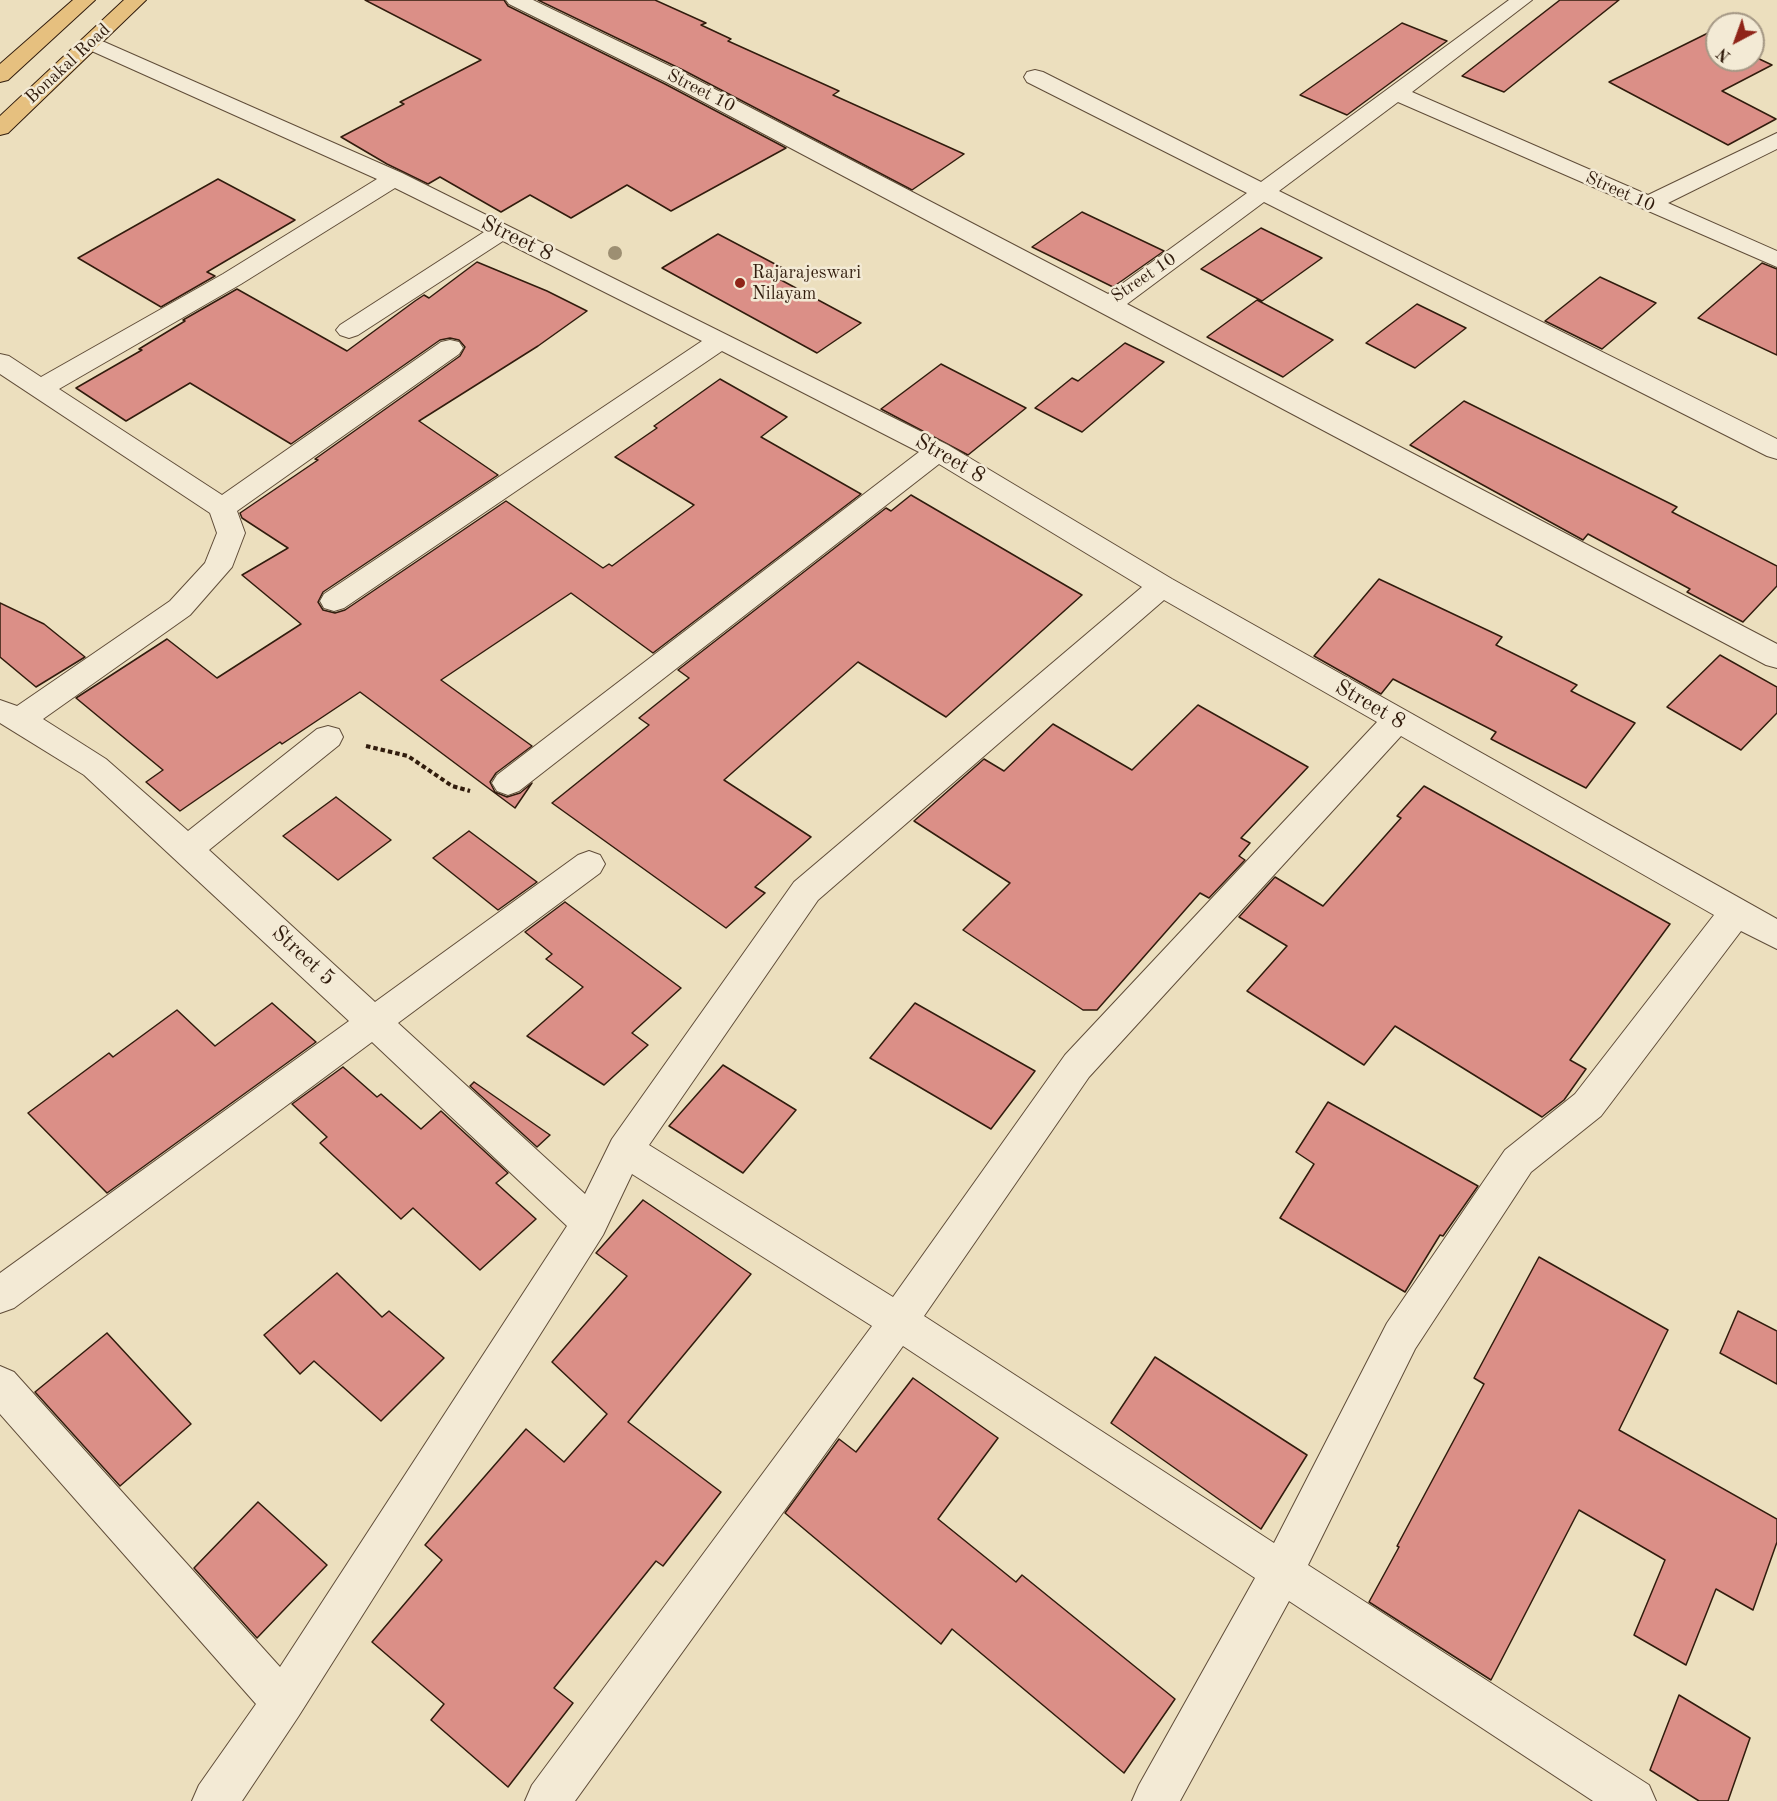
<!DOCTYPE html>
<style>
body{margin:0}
#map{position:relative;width:1777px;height:1801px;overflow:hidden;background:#ecdfbe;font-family:"Old Standard TT",serif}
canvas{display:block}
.north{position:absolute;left:1705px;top:12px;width:60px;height:60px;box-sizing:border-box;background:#f3ead5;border:2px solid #a59885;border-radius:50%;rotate:221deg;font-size:16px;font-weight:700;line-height:24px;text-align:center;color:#311c0d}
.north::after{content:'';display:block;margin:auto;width:21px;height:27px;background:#8f2418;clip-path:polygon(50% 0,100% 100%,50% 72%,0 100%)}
</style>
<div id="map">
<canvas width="1777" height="1801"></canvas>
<div class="north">N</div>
</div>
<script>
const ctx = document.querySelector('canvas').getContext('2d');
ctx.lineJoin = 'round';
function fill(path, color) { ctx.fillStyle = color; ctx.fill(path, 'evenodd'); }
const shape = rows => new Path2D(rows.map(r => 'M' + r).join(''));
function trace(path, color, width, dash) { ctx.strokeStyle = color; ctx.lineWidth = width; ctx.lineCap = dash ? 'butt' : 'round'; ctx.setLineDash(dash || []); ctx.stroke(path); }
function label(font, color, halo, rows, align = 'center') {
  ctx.font = font + ' "Old Standard TT",serif'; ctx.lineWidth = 5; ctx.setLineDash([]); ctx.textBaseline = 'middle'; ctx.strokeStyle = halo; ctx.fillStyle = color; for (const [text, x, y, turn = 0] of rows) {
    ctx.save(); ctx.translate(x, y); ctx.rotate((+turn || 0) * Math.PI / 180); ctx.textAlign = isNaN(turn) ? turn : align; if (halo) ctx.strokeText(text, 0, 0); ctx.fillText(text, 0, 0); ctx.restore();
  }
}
const building = shape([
 [365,0,504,0,508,6,665,84,786,148,671,211,627,185,571,218,530,195,501,212,440,177,428,184,387,164,341,137,404,104,400,102,481,60,365,0],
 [538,0,655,0,706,23,701,25,731,39,728,41,839,91,833,95,964,154,912,190,683,70,538,0],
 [1560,0,1619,0,1504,92,1462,76,1560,0],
 [1402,23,1447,41,1347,115,1300,95,1402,23],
 [1708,33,1717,38,1717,60,1753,60,1753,56,1772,65,1722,91,1776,119,1728,145,1609,82,1708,33],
 [218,179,295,220,207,272,215,276,161,307,78,258,218,179],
 [1082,212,1164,251,1113,287,1032,247,1082,212],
 [1261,228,1322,258,1262,301,1201,269,1261,228],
 [718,234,792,273,781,280,861,323,817,353,662,268,718,234],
 [477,262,547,291,587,311,538,346,419,421,498,475,323,592,318,602,323,610,335,613,345,610,506,501,603,568,609,564,612,566,694,505,615,457,657,428,654,426,720,379,787,417,761,437,861,494,653,653,571,593,441,680,532,746,496,773,490,782,495,792,507,797,520,793,532,783,515,808,360,692,282,744,280,742,180,811,146,782,163,770,76,698,167,639,217,678,301,624,242,575,288,548,242,518,240,513,318,460,315,459,460,356,465,347,459,340,450,338,440,340,291,444,190,383,126,421,76,388,142,350,139,349,185,321,183,320,237,289,347,351,415,301,424,295,429,298,477,262],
 [1762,263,1777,269,1777,355,1698,318,1762,263],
 [1600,277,1656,303,1602,349,1545,321,1600,277],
 [1257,300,1333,340,1283,377,1207,337,1257,300],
 [1417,304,1466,328,1415,368,1366,343,1417,304],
 [1125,343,1164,362,1082,432,1035,408,1072,378,1078,381,1125,343],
 [941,364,1026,408,968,455,881,409,941,364],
 [1464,401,1677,507,1672,512,1777,566,1777,586,1743,622,1687,592,1690,589,1588,534,1583,540,1410,445,1464,401],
 [911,495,1082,595,946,717,858,662,724,780,811,837,755,887,765,893,726,928,552,803,649,725,639,718,689,678,678,670,886,508,891,511,911,495],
 [1379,579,1502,637,1496,645,1577,685,1571,691,1635,723,1586,788,1491,739,1496,732,1393,679,1381,694,1314,656,1379,579],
 [0,603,44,624,85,657,36,687,0,657,0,603],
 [1720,655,1777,687,1777,713,1741,750,1667,707,1720,655],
 [1198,705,1308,767,1241,838,1250,843,1239,856,1245,860,1209,898,1200,893,1097,1010,1083,1010,963,930,1010,883,914,821,984,759,1004,771,1053,724,1132,770,1198,705],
 [1424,786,1670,924,1570,1060,1586,1069,1564,1100,1542,1117,1395,1026,1364,1065,1247,991,1287,946,1239,917,1275,877,1323,906,1401,818,1397,816,1424,786],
 [336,797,391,840,338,880,283,836,336,797],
 [469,831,537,882,498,910,433,858,469,831],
 [565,902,681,988,632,1033,648,1045,604,1085,527,1036,583,987,546,959,552,954,525,932,565,902],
 [272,1003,316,1042,107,1193,28,1113,109,1053,113,1057,177,1010,215,1046,272,1003],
 [915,1003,1035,1071,991,1129,870,1058,915,1003],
 [723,1065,796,1110,743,1173,669,1126,723,1065],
 [343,1067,377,1097,381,1094,421,1129,441,1111,508,1173,496,1183,536,1219,480,1270,413,1208,401,1219,320,1143,327,1137,292,1104,343,1067],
 [474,1082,550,1135,537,1147,470,1086,474,1082],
 [1328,1102,1478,1186,1443,1236,1440,1235,1405,1292,1280,1218,1314,1164,1296,1152,1328,1102],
 [643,1200,751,1274,628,1422,721,1492,663,1566,656,1561,554,1688,573,1703,508,1787,431,1720,444,1704,372,1642,442,1560,425,1545,526,1429,564,1462,607,1414,552,1362,627,1276,596,1253,643,1200],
 [1539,1257,1668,1330,1619,1430,1777,1519,1777,1542,1753,1610,1716,1589,1686,1665,1634,1635,1665,1560,1579,1510,1491,1680,1369,1602,1399,1547,1397,1546,1484,1384,1474,1378,1539,1257],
 [337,1273,382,1317,389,1311,444,1358,381,1421,314,1361,300,1374,264,1335,337,1273],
 [1738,1311,1777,1331,1777,1384,1720,1353,1738,1311],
 [107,1333,191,1424,120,1486,35,1392,107,1333],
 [1155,1357,1307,1455,1261,1529,1111,1423,1155,1357],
 [913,1378,998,1438,938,1519,1016,1582,1022,1575,1175,1699,1124,1773,952,1629,941,1644,785,1513,839,1439,856,1452,913,1378],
 [258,1502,327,1565,257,1638,194,1568,258,1502],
 [1679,1695,1750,1738,1728,1801,1699,1801,1650,1770,1679,1695]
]);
const path = shape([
 [366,746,408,756,452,786,470,791]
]);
const minor = shape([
 [506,0,533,0,682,72,1108,294,1247,193,1027,82,1024,77,1027,72,1035,70,1043,72,1261,182,1509,0,1532,0,1412,92,1648,195,1777,133,1777,149,1668,203,1777,251,1777,267,1398,102,1279,191,1777,439,1777,459,1767,456,1264,202,1127,304,1777,644,1777,668,1766,665,666,82,509,4,506,0],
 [93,37,402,173,948,445,1172,579,1777,919,1777,949,1741,931,1601,1116,1531,1172,1415,1349,1308,1565,1649,1785,1656,1801,1593,1801,1289,1601,1180,1801,1132,1801,1139,1785,1255,1578,903,1346,575,1801,525,1801,532,1785,872,1326,632,1174,603,1235,298,1717,242,1801,192,1801,199,1785,256,1704,0,1414,0,1366,14,1372,280,1667,567,1226,372,1042,14,1308,0,1313,0,1273,349,1021,84,775,0,723,0,700,17,706,170,601,205,563,217,533,210,513,0,374,0,354,9,356,41,377,223,274,377,179,85,48,82,43,85,38,93,37],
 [395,188,484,232,340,325,336,330,340,335,349,338,358,335,503,241,702,341,324,594,320,601,324,608,334,611,344,608,722,351,919,452,497,775,492,783,497,791,508,795,519,791,939,464,1142,587,794,882,612,1139,585,1194,398,1023,600,873,605,864,600,855,589,851,578,855,375,1002,209,850,339,745,343,737,339,729,328,726,317,729,188,831,106,759,43,719,190,615,232,567,245,533,237,511,459,354,463,348,459,342,450,340,441,342,222,495,59,389,241,284,395,188],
 [1164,600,1377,722,1065,1055,893,1297,649,1145,818,900,1164,600],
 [1401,736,1714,915,1575,1094,1505,1150,1387,1323,1274,1543,924,1316,1089,1077,1401,736]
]);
const major = shape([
 [73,0,95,0,8,80,0,82,0,64,73,0],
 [124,0,146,0,8,133,0,135,0,116,124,0]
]);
const trees = [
 [615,253]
];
const markers = [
 [740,283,6,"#8f2418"]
];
const farStreetnames = [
 ["Bonakal Road",68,64,-43],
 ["Street 10",701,91,27],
 ["Street 10",1620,192,24],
 ["Street 10",1144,278,-34]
];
const farPoinames = [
 ["Rajarajeswari",752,273],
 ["Nilayam",752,294]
];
const streetNames = [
 ["Street 8",517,239,26],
 ["Street 8",950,459,30],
 ["Street 8",1370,705,30],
 ["Street 5",303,956,43]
];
fill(building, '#db8f87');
trace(building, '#311c0d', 1.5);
trace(minor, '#604d39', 2);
trace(major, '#311c0d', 2);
trace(path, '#311c0d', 4, [4.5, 3]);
fill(minor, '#f3ead5');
fill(major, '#e6c07f');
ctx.fillStyle = '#9d8f72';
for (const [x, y] of trees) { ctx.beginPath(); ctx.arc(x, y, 7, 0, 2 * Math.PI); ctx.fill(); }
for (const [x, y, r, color] of markers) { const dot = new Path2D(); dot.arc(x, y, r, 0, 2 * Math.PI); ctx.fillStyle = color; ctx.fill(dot); trace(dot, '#f3ead5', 2); }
label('18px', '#311c0d', '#f3ead5', farStreetnames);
label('18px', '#311c0d', '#f3ead5', farPoinames, 'left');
label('22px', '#311c0d', '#f3ead5', streetNames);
</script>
